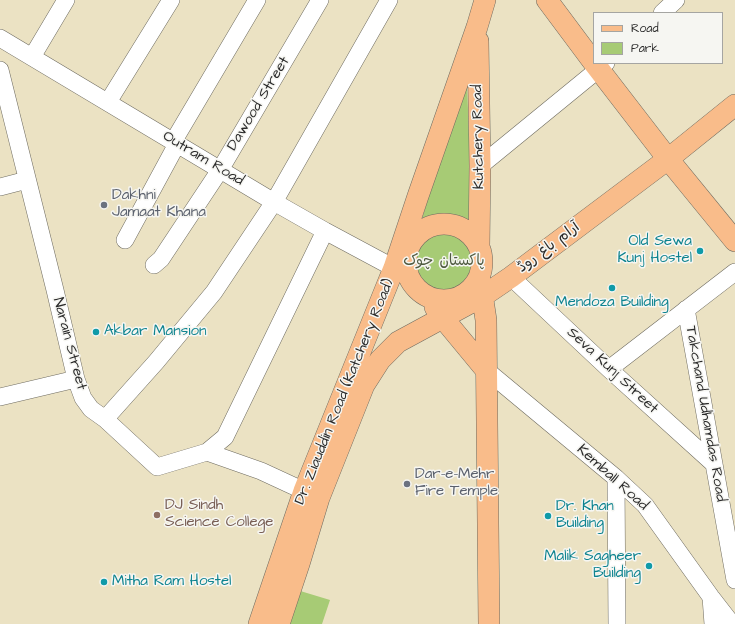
<!DOCTYPE html>
<meta charset="utf-8">
<style>
body{margin:0}
#map{position:relative;width:735px;height:624px;overflow:hidden;background:#ebe2c3;font-family:"Architects Daughter",sans-serif}
canvas{display:block}
.legend{position:absolute;left:593px;top:12px;width:130px;height:52px;box-sizing:border-box;background:#f6f6f2;border:1px solid #a5a5a2;margin:0;padding:5px 7px;list-style:none;font-size:12px;color:#2b2b2b}
.legend li{display:flex;align-items:center;gap:8px;height:20px}
.legend b{width:20px;border:1px solid #a5a5a2}
</style>
<div id="map">
<canvas width="735" height="624"></canvas>
<ul class="legend">
<li><b style="height:5px;background:#f9bc8a"></b>Road</li>
<li><b style="height:11px;background:#a7cb75"></b>Park</li>
</ul>
</div>
<script>
const ctx = document.querySelector('canvas').getContext('2d');
ctx.lineJoin = 'round';
function fill(path, color) { ctx.fillStyle = color; ctx.fill(path, 'evenodd'); }
const shape = rows => new Path2D(rows.map(r => 'M' + r).join(''));
function trace(path, color, width, dash) { ctx.strokeStyle = color; ctx.lineWidth = width; ctx.lineCap = dash ? 'butt' : 'round'; ctx.setLineDash(dash || []); ctx.stroke(path); }
function label(font, color, halo, rows, align = 'center') {
  ctx.font = font + ' "Architects Daughter","Playpen Sans Arabic",sans-serif'; ctx.lineWidth = 3; ctx.setLineDash([]); ctx.textBaseline = 'middle'; ctx.strokeStyle = halo; ctx.fillStyle = color; for (const [text, x, y, turn = 0] of rows) {
    ctx.save(); ctx.translate(x, y); ctx.rotate((+turn || 0) * Math.PI / 180); ctx.textAlign = isNaN(turn) ? turn : align; if (halo) ctx.strokeText(text, 0, 0); ctx.fillText(text, 0, 0); ctx.restore();
  }
}
const green = shape([
 [466,58,473,237,479,247,482,259,481,271,475,283,467,293,448,301,430,297,418,291,410,281,406,269,406,256,410,244,418,234],
 [297,590,330,600,322,624,286,624]
]);
const minor = shape([
 [662,13,676,0],
 [0,38,274,202,325,231,409,276],
 [32,57,66,0],
 [0,70,55,290,76,379,83,398,91,409,105,419,157,467,207,452,261,471,315,496],
 [108,102,171,0],
 [173,142,257,0],
 [480,166,606,63],
 [0,187,27,180],
 [125,240,177,144],
 [154,265,161,259,220,170,320,0],
 [511,277,609,369,714,464],
 [686,309,735,580],
 [609,369,735,272],
 [486,370,616,478,645,505,711,597,732,624],
 [0,397,76,379],
 [105,419,156,362,214,292,274,202,389,0],
 [207,452,225,437,325,231],
 [616,478,617,624],
 [711,597,713,624]
]);
const major = shape([
 [547,0,594,63],
 [478,41,480,166,479,247],
 [594,63,668,159,735,241],
 '406 262a38 38 0 1 1 76 0a38 38 0 1 1-76 0Z',
 [479,277,481,287,486,320,489,624],
 [435,307,438,312,486,370],
 [259,624,304,491,394,268,418,196,477,27,485,0],
 [279,624,299,564,319,498,364,385,380,360,398,342,483,296,511,277,668,159,735,105]
]);
const markers = [
 [104,205,4,"#6b7280"],
 [700,251,4,"#0f9aa8"],
 [612,288,4,"#0f9aa8"],
 [96,332,4,"#0f9aa8"],
 [407,484,4,"#6b7280"],
 [157,515,4,"#8d6e63"],
 [548,516,4,"#0f9aa8"],
 [649,566,4,"#0f9aa8"],
 [104,582,4,"#0f9aa8"]
];
const streetNames = [
 ["Dawood Street",259,104,-59],
 ["Kutchery Road",479,137,-91],
 ["Outram Road",203,159,31],
 ["آرام باغ روڈ",549,248,-37],
 ["Narain Street",69,344,75],
 ["Seva Kunj Street",612,371,43],
 ["Dr. Ziauddin Road (Katchery Road)",345,392,-68],
 ["Takchand Udhamdas Road",705,414,80],
 ["Kemball Road",612,478,42]
];
const worshipNames = [
 ["Dakhni",112,196],
 ["Jamaat Khana",112,213],
 ["Dar-e-Mehr",415,475],
 ["Fire Temple",415,492]
];
const cultureNames = [
 ["Old Sewa",692,242,"right"],
 ["Kunj Hostel",692,259,"right"],
 ["Mendoza Building",612,303,"center"],
 ["Akbar Mansion",104,332],
 ["Dr. Khan",556,507],
 ["Building",556,524],
 ["Malik Sagheer",641,557,"right"],
 ["Building",641,574,"right"],
 ["Mitha Ram Hostel",112,582]
];
const parkNames = [
 ["پاکستان چوک",444,262]
];
const educationNames = [
 ["DJ Sindh",165,506],
 ["Science College",165,523]
];
fill(green, '#a7cb75');
trace(minor, '#6e6b60', 18);
trace(major, '#6e6b60', 22);
trace(minor, '#fff', 17);
trace(major, '#f9bc8a', 21);
for (const [x, y, r, color] of markers) { const dot = new Path2D(); dot.arc(x, y, r, 0, 2 * Math.PI); ctx.fillStyle = color; ctx.fill(dot); trace(dot, '#f6f6f2', 1.5); }
label('15px', '#2b2b2b', '#f6f6f2', streetNames);
label('15px', '#5b616d', '#f6f6f2', worshipNames, 'left');
label('15px', '#0d838f', '#f6f6f2', cultureNames, 'left');
label('15px', '#505b41', '#f6f6f2', parkNames);
label('15px', '#785e54', '#f6f6f2', educationNames, 'left');
</script>
